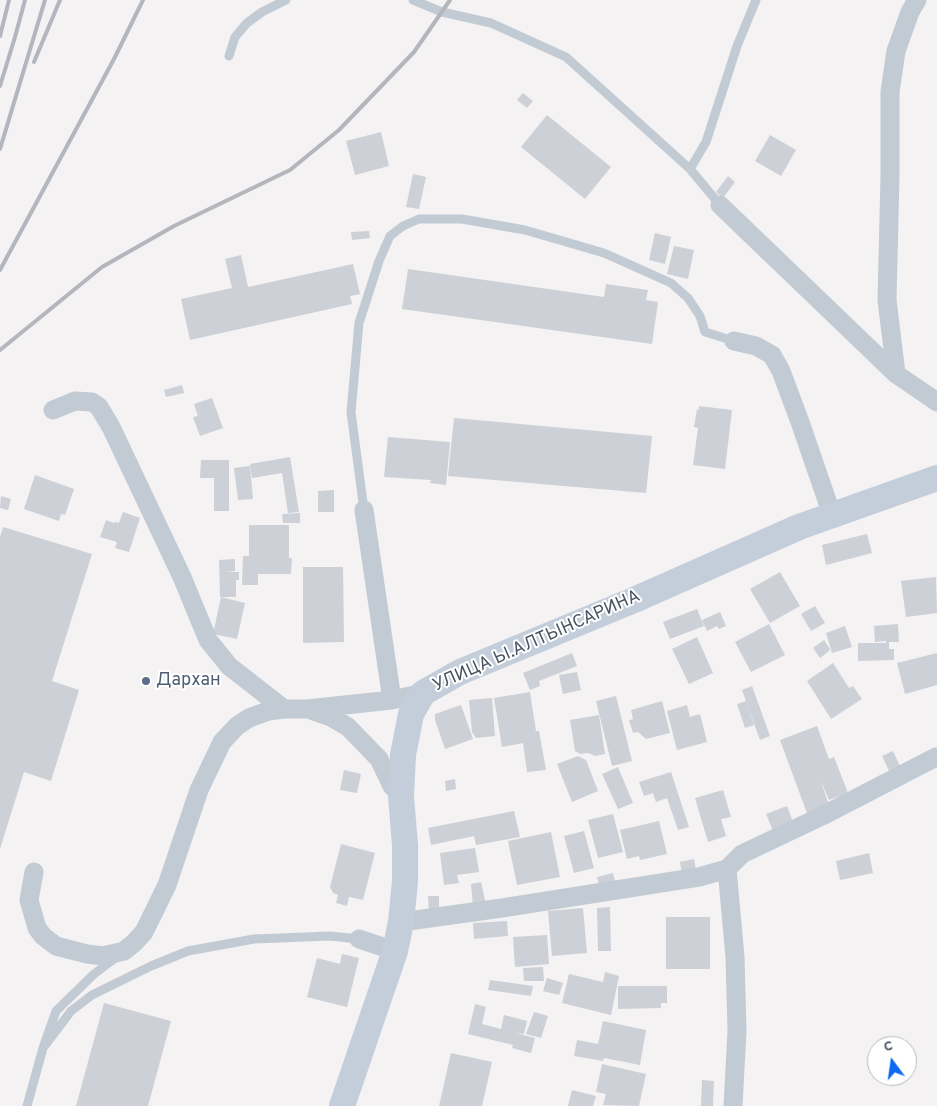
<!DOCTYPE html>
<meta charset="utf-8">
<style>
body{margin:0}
#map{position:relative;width:937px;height:1106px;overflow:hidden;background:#f4f2f2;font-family:Overpass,sans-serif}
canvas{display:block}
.north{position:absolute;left:867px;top:1036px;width:50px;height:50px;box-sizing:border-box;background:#fff;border:1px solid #b6bbc0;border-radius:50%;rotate:346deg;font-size:14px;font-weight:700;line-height:20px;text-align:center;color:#485461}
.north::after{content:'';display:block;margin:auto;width:18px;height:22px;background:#0e6af2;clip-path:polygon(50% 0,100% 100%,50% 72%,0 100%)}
</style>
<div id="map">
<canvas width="937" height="1106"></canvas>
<div class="north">С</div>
</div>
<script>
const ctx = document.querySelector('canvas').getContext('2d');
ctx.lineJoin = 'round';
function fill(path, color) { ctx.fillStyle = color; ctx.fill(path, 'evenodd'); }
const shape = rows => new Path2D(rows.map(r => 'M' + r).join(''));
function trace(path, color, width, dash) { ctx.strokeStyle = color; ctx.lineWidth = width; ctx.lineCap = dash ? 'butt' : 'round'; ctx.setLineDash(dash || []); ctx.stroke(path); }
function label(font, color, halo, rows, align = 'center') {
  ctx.font = font + ' Overpass,sans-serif'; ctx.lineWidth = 4; ctx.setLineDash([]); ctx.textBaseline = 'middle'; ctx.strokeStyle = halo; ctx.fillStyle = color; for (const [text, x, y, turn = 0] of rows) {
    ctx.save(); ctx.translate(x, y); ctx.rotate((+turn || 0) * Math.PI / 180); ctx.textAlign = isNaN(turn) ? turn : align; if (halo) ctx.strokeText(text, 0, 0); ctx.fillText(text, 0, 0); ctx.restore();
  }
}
const building = shape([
 [523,93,533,101,527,108,517,100],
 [547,115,611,167,585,199,521,147],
 [381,132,389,166,355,175,346,141],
 [770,135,796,150,781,176,755,161],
 [413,174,426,177,419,209,406,207],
 [728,176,735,182,723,198,716,192],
 [369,231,370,238,352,240,351,232],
 [655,233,671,237,665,264,649,260],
 [674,246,694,250,688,279,667,274],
 [241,255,248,287,353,264,360,294,350,296,352,304,190,340,181,299,232,288,225,259],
 [408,269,604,297,606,284,648,290,646,300,658,302,652,344,402,309],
 [182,385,184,393,166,397,164,390],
 [212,398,223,428,200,436,193,417,198,416,194,404],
 [699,406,732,410,725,469,693,465,698,428,694,427,697,409,699,410],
 [454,418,652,436,646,493,448,476],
 [388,437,450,442,446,485,430,483,431,480,384,477],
 [290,457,299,512,288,513,282,473,252,478,250,464],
 [201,460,229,460,229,511,214,511,214,478,200,478],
 [250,466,253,499,238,500,234,468],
 [35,475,74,489,65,515,61,514,59,521,24,509],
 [334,490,334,512,318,512,318,491],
 [1,496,11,499,8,510,0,508],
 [123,512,140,518,129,552,115,548,117,542,100,537,106,520,114,523,115,522,119,523],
 [300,513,300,523,283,523,282,514],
 [249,525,289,525,289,558,292,558,291,574,258,574,258,585,242,585,243,556,249,556],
 [3,527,92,554,52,681,79,690,51,781,24,772,0,849,0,537],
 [867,534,872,553,826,565,822,545],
 [235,559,235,571,226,572,239,572,239,580,236,580,236,597,220,597,219,560],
 [303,567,343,567,344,642,303,643],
 [780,572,800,606,770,623,750,589],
 [936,577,937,613,906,617,901,581],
 [221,597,245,603,237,639,213,634],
 [815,606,825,623,811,631,801,614],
 [697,609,704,626,670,639,663,622],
 [720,612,726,626,719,629,717,626,707,631,702,620],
 [769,624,785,655,751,672,735,642],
 [898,624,899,642,889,642,889,649,894,649,894,660,858,661,858,643,886,643,886,641,875,642,874,626],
 [845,626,852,647,832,653,826,633],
 [697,637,713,673,689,684,672,649],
 [824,640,830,649,829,651,820,658,813,648],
 [572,653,577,666,539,681,540,686,530,690,523,673],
 [937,653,937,685,905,694,897,663],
 [833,663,849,688,853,686,862,699,831,719,807,681],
 [577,672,581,690,563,694,559,675],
 [752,686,770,736,760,740,742,690],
 [530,692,536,731,539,731,546,770,527,772,523,743,502,747,494,698],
 [616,696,632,761,612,766,596,701],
 [492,698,495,736,476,738,472,732,469,700],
 [662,701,670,733,646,739,638,732,633,733,629,720,633,719,631,710],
 [746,701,754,725,745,728,737,704],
 [461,705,473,739,445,749,435,720,435,714],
 [687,705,690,717,700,714,707,742,677,750,667,711],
 [599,715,605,754,595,756,588,753,580,754,575,751,570,720],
 [817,726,829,759,834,757,848,793,829,800,820,779,830,808,808,816,780,740],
 [893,751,901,768,890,773,882,756],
 [578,756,586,760,598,791,572,802,557,764],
 [618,767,633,803,618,809,602,774],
 [344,770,361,774,357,793,340,790],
 [671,772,689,827,678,830,667,798,656,802,653,793,644,796,639,782],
 [455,779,456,789,446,791,445,781],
 [723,790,731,817,721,819,726,836,708,842,695,798],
 [787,806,793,822,773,831,766,814],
 [514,811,520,837,476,845,474,836,431,845,428,828],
 [613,814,623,852,598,858,588,820],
 [659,821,667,854,640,860,639,856,627,859,620,830],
 [584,831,594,868,574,873,564,836],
 [551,832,560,877,517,885,508,841],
 [341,844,375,853,363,900,349,897,347,906,336,903,338,895,333,893,330,887],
 [475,848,479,872,457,875,459,883,444,885,440,853],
 [869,853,873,873,840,880,836,861],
 [694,859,696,870,682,873,680,862],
 [613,873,615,881,599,885,597,877],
 [481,882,486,905,473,907,471,884],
 [428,896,439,896,439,912,429,912],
 [610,907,611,951,598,951,597,908],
 [583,908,587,953,552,956,548,911],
 [666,917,710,917,710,969,666,969],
 [507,921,508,936,474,939,473,923],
 [547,935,549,964,515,967,513,937],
 [342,954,359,958,347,1007,307,997,317,958,340,964],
 [543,967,544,981,524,981,523,968],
 [605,972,619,976,611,1015,562,1003,569,974,603,982],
 [547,978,563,983,559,995,543,991],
 [490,980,533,986,531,996,488,990],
 [618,986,667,986,667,1003,661,1003,661,1008,618,1009],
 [104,1003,171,1021,148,1106,76,1106],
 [475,1004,486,1007,482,1024,501,1029,504,1015,527,1021,524,1034,516,1033,535,1038,531,1053,512,1048,513,1045,468,1034],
 [534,1012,548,1016,541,1038,526,1034],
 [603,1021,646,1030,640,1065,604,1058,603,1061,574,1056,577,1040,598,1044],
 [451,1053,492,1062,482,1106,439,1106],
 [602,1064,646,1074,639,1106,603,1105,606,1094,596,1092],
 [702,1080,714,1081,713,1106,701,1106],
 [572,1090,596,1096,593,1106,568,1106]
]);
const lane = shape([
 [413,0,442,12,491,23,566,57,690,169,720,205],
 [229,56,235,37,247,23,262,12,286,0],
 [690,169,706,142,737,46,756,0],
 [364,510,351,412,359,323,379,261,390,236,403,226,419,219,462,219,525,230,604,253,671,283,688,298,700,316,705,332,734,341],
 [43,1048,71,1011,92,995,151,966,188,951,254,939,330,936,359,939],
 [27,1106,43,1048,56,1011,94,974,114,959]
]);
const street = shape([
 [720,205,896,374,937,402],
 [734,341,756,346,772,355,781,371,800,422,832,515],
 [896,374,887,300,890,176,890,92,896,51,910,12,917,0],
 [53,410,75,401,92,402,99,407,111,427,182,577,208,640,229,666,284,709],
 [364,510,392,700],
 [311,710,331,717,348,727,379,759,392,786,401,796],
 [727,869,735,957,737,1031,733,1106],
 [34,872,29,900,37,928,43,936,56,946,87,954,103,956,124,951,134,943,144,932,167,885,199,790,222,742,237,726,249,718,268,711,284,709,307,709,392,700,423,693],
 [401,922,502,908,699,877,727,869,742,854,822,816,936,757],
 [359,939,395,951]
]);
const secondary = shape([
 [342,1106,395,951,401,922,405,881,405,845,401,796,403,755,411,714,423,693,460,672,634,600,799,527,937,478]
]);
const rail = shape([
 [0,36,9,0],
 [34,62,60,0],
 [0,86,15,37,25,0],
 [0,149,45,0],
 [0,270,114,59,143,0],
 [0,350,102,267,174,226,290,170,339,130,414,52,450,0]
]);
const markers = [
 [146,681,5,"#5c6f8a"]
];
const streetNames = [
 ["УЛИЦА Ы.АЛТЫНСАРИНА",537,642,-24]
];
const serviceNames = [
 ["Дархан",156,681]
];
fill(building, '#cdd0d6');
trace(lane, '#c2cbd4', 9);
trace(street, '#c2cbd4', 19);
trace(secondary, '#c4cedb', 26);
trace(rail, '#b3b6bc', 4);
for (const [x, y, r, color] of markers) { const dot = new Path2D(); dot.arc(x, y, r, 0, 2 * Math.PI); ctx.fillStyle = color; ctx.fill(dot); trace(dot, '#fff', 2); }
label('18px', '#485461', '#fff', streetNames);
label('18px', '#4e5e75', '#fff', serviceNames, 'left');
</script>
